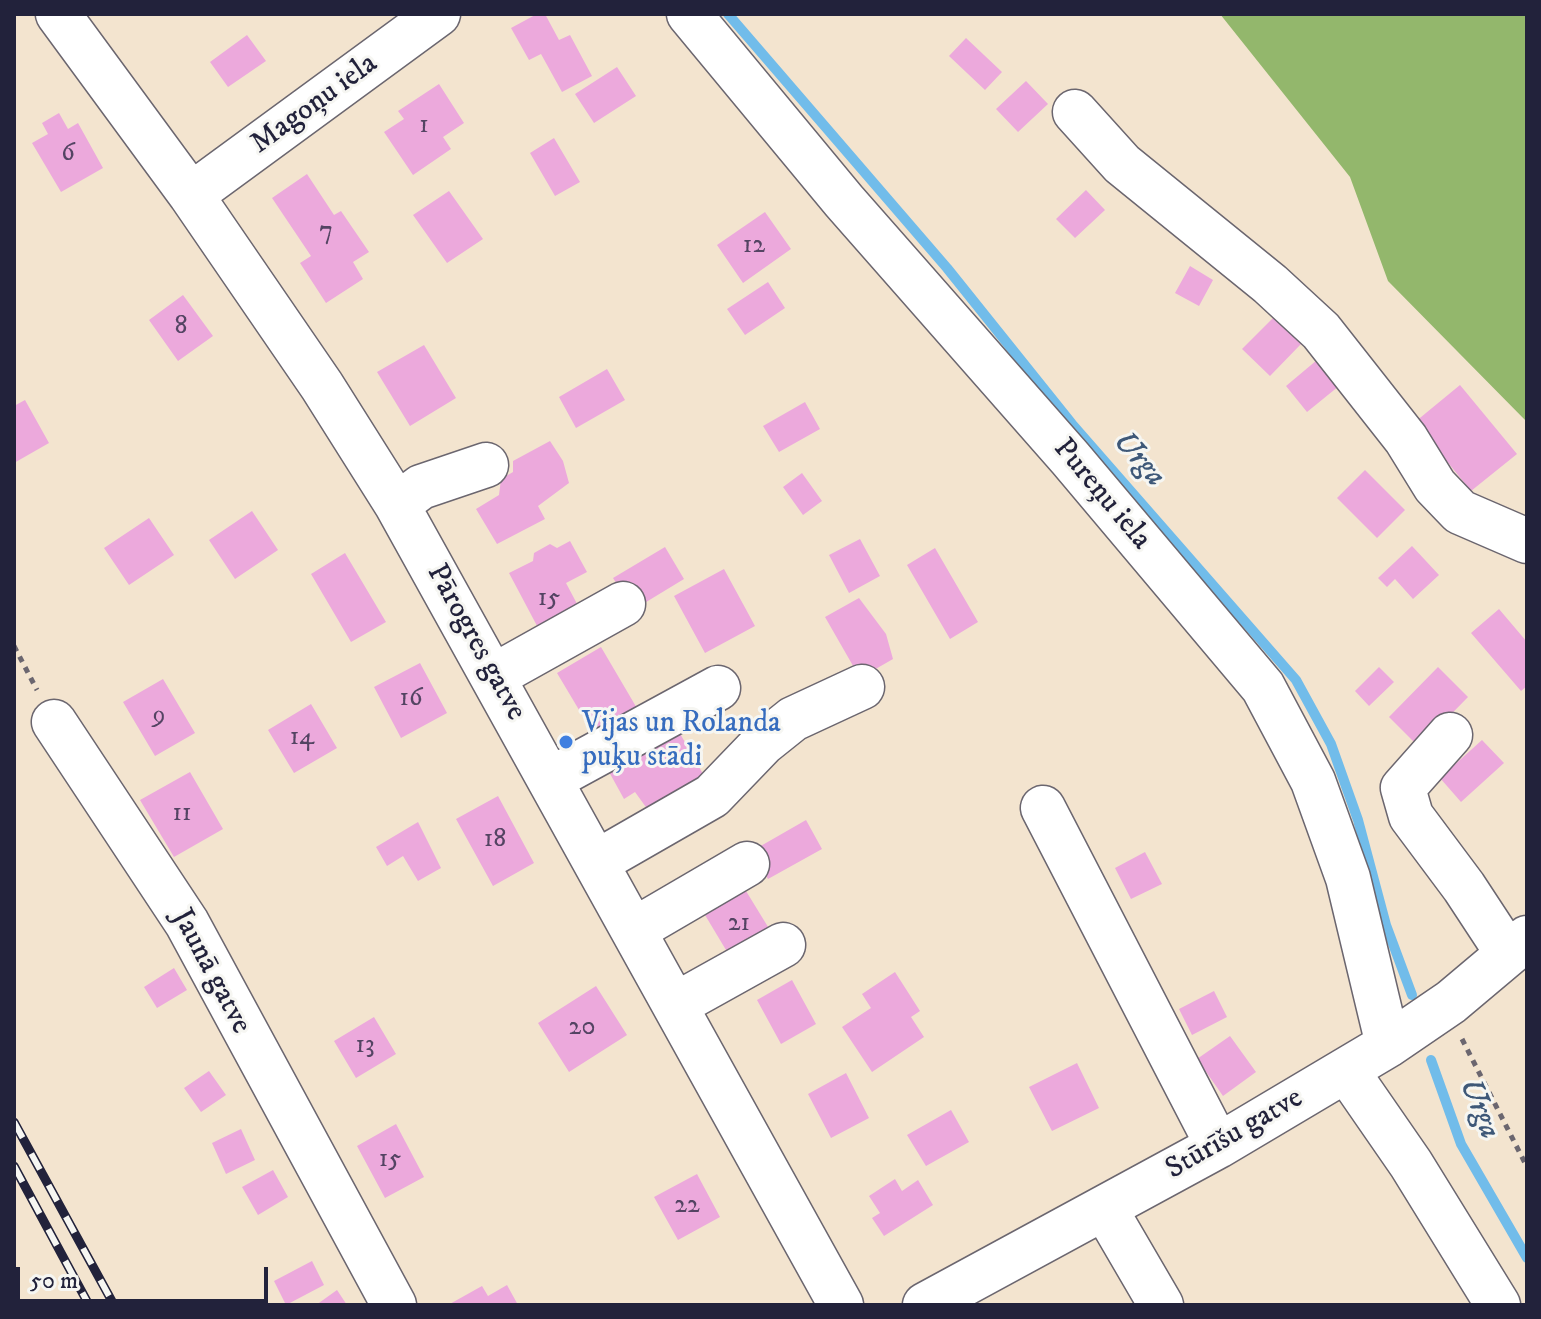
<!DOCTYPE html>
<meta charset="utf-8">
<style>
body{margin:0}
#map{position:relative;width:1541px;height:1319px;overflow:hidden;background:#f3e4cf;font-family:"IM FELL DW Pica",serif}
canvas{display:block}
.frame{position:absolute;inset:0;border:16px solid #22223b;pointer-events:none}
.scale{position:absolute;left:16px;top:1267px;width:252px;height:36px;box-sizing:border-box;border:4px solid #22223b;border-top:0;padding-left:10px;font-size:24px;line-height:28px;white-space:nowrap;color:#22223b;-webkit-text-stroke:6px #f6f6f2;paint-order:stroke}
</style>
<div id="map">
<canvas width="1541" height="1319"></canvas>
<div class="frame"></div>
<div class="scale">50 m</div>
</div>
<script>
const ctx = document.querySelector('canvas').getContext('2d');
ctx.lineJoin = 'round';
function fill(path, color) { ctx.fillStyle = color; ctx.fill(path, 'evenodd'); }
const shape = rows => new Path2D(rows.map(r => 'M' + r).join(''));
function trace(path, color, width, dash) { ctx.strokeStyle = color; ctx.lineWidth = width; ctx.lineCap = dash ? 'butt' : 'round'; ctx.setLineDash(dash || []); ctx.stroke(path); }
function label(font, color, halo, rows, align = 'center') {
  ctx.font = font + ' "IM FELL DW Pica",serif'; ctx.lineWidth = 6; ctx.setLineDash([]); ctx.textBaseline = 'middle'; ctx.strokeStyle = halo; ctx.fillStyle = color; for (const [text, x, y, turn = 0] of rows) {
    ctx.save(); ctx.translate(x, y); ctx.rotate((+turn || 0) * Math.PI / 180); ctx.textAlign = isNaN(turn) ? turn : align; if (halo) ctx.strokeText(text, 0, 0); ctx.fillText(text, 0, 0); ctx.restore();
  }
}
const forest = shape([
 [1220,14,1527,14,1527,422,1388,281,1350,177]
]);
const stream = shape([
 [728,14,947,268,1072,424,1296,680,1331,744,1358,820,1386,925,1412,995],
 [1431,1060,1461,1144,1527,1258]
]);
const building = shape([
 [537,14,545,14,559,40,570,35,592,76,562,92,541,54,529,60,511,28],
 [247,35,266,61,228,87,210,62],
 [966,38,1002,72,985,90,949,56],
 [617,67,636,96,594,123,575,94],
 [1026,81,1048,104,1018,132,996,109],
 [439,84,464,123,443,137,451,149,413,175,384,132,404,119,398,111],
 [59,113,68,129,78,123,103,168,61,192,32,143,48,134,42,123],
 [554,138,580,182,555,196,530,153],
 [307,174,334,215,341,211,369,252,353,262,363,279,326,303,300,263,311,256,272,198],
 [1086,190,1105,210,1075,238,1056,219],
 [449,191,483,239,447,263,413,215],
 [765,212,791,249,743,283,717,245],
 [1190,266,1213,280,1199,306,1175,293],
 [768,282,785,308,745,335,727,309],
 [183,295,213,336,178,361,149,320],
 [1275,316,1302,343,1270,376,1242,349],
 [424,345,456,398,410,426,377,372],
 [1317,360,1339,386,1307,412,1286,386],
 [607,369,625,400,576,428,559,397],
 [1460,385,1517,454,1471,491,1415,422],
 [25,400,49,443,14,463,14,406],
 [805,402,820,429,779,452,763,426],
 [550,441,563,461,569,483,538,506,545,519,497,544,476,509,499,495,501,479,513,472,513,461],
 [1365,470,1405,510,1377,538,1337,498],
 [802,473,822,501,803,515,783,487],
 [252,511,278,550,235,579,209,540],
 [149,518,174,555,129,585,104,548],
 [860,539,880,576,849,593,829,555],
 [570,541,587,572,566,583,584,617,544,639,509,573,533,561,534,553,550,544,557,548],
 [1412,546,1439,575,1413,599,1395,579,1387,587,1378,578],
 [665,547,684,579,633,610,613,578],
 [935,548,978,622,950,639,907,565],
 [345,553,386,622,351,642,311,574],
 [724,569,755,626,705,653,674,596],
 [859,598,886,634,893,659,860,678,825,617],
 [1499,609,1527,642,1527,686,1521,691,1471,633],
 [601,647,638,710,594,735,557,673],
 [420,663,447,713,401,738,374,687],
 [1379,667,1394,682,1369,706,1355,691],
 [1438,667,1468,697,1419,747,1389,717],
 [163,679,195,733,155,756,123,702],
 [311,704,337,748,294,773,268,730],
 [678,730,707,781,656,821,635,792,624,799,608,770],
 [1482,740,1504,763,1461,802,1440,778],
 [190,772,223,829,174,857,140,800],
 [498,796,534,863,493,886,456,819],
 [806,820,822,849,768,879,752,851],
 [418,822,441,868,418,881,403,856,387,866,376,847],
 [1145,852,1162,884,1131,899,1115,868],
 [746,891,773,935,732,960,705,915],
 [174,968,187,990,157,1008,144,987],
 [895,972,920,1011,911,1017,924,1037,872,1072,842,1027,871,1008,862,994],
 [792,980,816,1024,781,1044,757,1000],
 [596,986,627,1035,569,1072,538,1023],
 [1214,991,1227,1017,1192,1035,1179,1009],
 [374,1017,396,1054,356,1078,334,1041],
 [1230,1036,1256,1072,1223,1096,1197,1059],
 [1077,1063,1099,1108,1052,1131,1029,1087],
 [209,1071,226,1095,201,1112,184,1088],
 [846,1073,869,1118,831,1138,808,1094],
 [951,1110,969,1142,926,1166,907,1135],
 [396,1124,424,1177,385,1198,357,1146],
 [241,1129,255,1160,226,1174,212,1143],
 [273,1170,288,1197,258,1215,242,1187],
 [697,1174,720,1217,678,1240,654,1197],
 [895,1179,902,1191,918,1180,933,1205,884,1236,872,1218,880,1213,869,1196],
 [312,1261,324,1285,286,1305,274,1281],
 [507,1285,518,1305,448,1305,482,1286,488,1296],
 [337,1290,347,1305,316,1305]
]);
const path = shape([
 [14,646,37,690],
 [1462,1039,1527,1167]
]);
const minor = shape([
 [58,14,191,195,322,386,397,505,841,1305],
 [689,14,844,201,1070,458,1263,687,1313,781,1348,878,1388,1045],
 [1075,112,1122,164,1270,284,1321,331,1406,439,1435,486,1460,512,1527,541],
 [191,195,438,14],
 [397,505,421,487,486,465],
 [494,676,623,604],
 [54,722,187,923,394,1305],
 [1450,735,1403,788,1411,816,1464,887,1508,954],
 [551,779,718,688],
 [1043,808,1218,1146],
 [597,862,712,796,763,743,793,719,862,687],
 [634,930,747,864],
 [677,1004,783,945],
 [1346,1070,1411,1164,1498,1305],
 [1105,1209,1161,1305],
 [925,1305,1218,1146,1388,1045,1451,1002,1527,938]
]);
const rail = shape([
 [14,1122,114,1305],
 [14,1166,89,1305]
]);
const markers = [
 [566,742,8,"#3f7fe0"]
];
const numberNames = [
 ["1",424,127],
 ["6",68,155],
 ["7",326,233],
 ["12",754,247],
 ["8",181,328],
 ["15",549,600],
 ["16",411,700],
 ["9",159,717],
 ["14",302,739],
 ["11",182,815],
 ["18",495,841],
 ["21",739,925],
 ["20",582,1029],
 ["13",365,1047],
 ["15",390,1161],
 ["22",687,1207]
];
const streetNames = [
 ["Magoņu iela",315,105,-36],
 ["Pureņu iela",1101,495,50],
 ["Pārogres gatve",475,643,61],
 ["Jaunā gatve",210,972,62],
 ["Stūrīšu gatve",1235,1135,-30]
];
const shopNames = [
 ["Vijas un Rolanda",582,725],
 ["puķu stādi",582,759]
];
const waterNames = [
 ["Urga",1138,460,49],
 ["Urga",1478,1109,68]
];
fill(forest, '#93b76c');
trace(stream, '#71bcea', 10);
fill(building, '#eca9dc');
trace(minor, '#6b666f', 47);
trace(path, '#6b666f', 5, [6, 6]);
trace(minor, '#fff', 44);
trace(rail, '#22223b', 9);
trace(rail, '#f6f6f2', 6, [18]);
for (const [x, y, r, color] of markers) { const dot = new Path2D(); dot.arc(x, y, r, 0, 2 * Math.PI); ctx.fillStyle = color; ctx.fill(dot); trace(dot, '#f6f6f2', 3); }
label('26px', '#544463', null, numberNames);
label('30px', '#22223b', '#f6f6f2', streetNames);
label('30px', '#366cbe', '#f6f6f2', shopNames, 'left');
label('italic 32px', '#3e5878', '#f6f6f2', waterNames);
</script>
